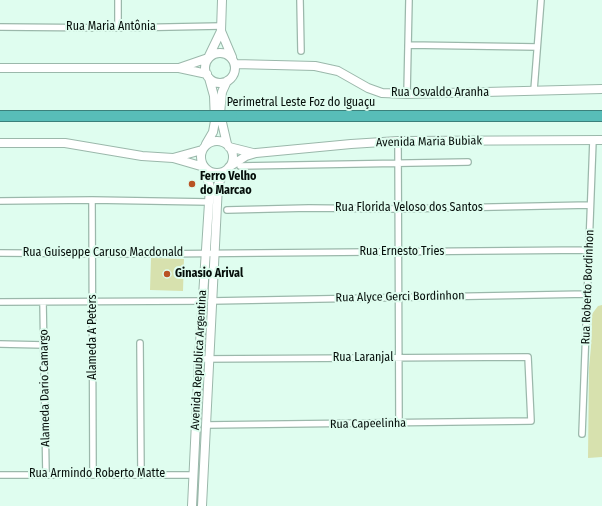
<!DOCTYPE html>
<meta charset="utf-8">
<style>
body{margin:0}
canvas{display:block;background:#dffdef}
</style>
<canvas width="602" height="506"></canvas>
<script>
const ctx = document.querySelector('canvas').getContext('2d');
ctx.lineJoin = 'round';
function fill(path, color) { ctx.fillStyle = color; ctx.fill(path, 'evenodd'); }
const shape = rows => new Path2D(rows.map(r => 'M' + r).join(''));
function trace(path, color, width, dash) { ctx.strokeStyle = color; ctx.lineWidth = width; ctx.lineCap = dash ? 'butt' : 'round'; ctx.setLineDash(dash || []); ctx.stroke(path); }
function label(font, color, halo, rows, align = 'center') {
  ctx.font = font + ' "Fira Sans Condensed",sans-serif'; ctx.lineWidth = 4; ctx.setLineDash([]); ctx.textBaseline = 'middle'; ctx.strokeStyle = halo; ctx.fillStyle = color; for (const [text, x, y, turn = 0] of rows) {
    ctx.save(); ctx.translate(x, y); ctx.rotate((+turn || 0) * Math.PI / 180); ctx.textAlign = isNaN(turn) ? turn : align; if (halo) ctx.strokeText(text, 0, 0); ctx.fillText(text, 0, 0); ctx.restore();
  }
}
const green = shape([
 [151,258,184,259,183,291,150,290],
 [602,305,602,457,588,458,589,368,591,347,592,314,598,306]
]);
const street = shape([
 [118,0,118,28],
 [300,0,301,51],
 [0,27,118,28,221,26],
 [408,45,537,47],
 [534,90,541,0],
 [407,94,409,0],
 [398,141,399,424],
 [240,166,468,162],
 [92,200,93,475],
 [0,201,92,200,209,202],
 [227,210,309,208,398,209,590,205],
 [0,253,149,254,589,250],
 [211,301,588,294],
 [0,302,202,301],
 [43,302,46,474],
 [140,343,141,474],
 [0,344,44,345],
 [199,359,528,357,531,421,206,425],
 [582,434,593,140],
 [0,475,194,475]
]);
const secondary = shape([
 [222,0,221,31,232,57],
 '205 68a15 15 0 1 1 30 0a15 15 0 1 1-30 0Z',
 [235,64,315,66,338,71,368,88,382,93,407,94,602,89],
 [0,68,179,68,207,74],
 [179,68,208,58,221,31],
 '201 157a16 16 0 1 1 32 0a16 16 0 1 1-32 0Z',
 [0,143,65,143,142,156,173,158,204,167,210,187,199,359,192,506],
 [206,144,213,132,215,121,214,96,209,78],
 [227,144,220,114,222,92,227,81],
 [229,147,253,153],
 [173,158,202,150],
 [229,167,246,156,256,153,351,144,398,141,602,140],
 [202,506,218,185,224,172]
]);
const highway = shape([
 [0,116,204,116],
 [232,116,602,116]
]);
const highwayBridge = shape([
 [204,116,232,116]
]);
const markers = [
 [192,184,4,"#b95324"],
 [167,274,4,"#b95324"]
];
const streetNames = [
 ["Rua Maria Antônia",111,27],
 ["Rua Osvaldo Aranha",440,93],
 ["Perimetral Leste Foz do Iguaçu",301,103],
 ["Avenida Maria Bubiak",429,142,-1],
 ["Rua Florida Veloso dos Santos",409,208],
 ["Rua Ernesto Tries",402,252],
 ["Rua Guiseppe Caruso Macdonald",103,253],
 ["Rua Roberto Bordinhon",588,287,-88],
 ["Rua Alyce Gerci Bordinhon",400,297,-1],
 ["Alameda A Peters",93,337,-90],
 ["Rua Laranjal",363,358],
 ["Avenida Republica Argentina",199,360,-87],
 ["Alameda Dario Camargo",45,388,-91],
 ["Rua Capeelinha",368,424,-1],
 ["Rua Armindo Roberto Matte",97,474]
];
const poiNames = [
 ["Ferro Velho",200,177],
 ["do Marcao",200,191],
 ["Ginasio Arival",175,274]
];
fill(green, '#d7e1ae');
trace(street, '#9bb8ab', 8);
trace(secondary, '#9bb8ab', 10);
trace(highway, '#3b807b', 12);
trace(street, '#fff', 5.5);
trace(secondary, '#fff', 8);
trace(highway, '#58bdb8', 10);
trace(highwayBridge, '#3b807b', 12, []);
trace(highwayBridge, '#58bdb8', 10);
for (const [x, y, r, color] of markers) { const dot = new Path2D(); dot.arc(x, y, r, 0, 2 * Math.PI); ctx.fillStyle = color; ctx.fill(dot); trace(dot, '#dffdef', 1.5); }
label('12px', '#050e0a', '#dffdef', streetNames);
label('bold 12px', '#050e0a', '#dffdef', poiNames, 'left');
</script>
